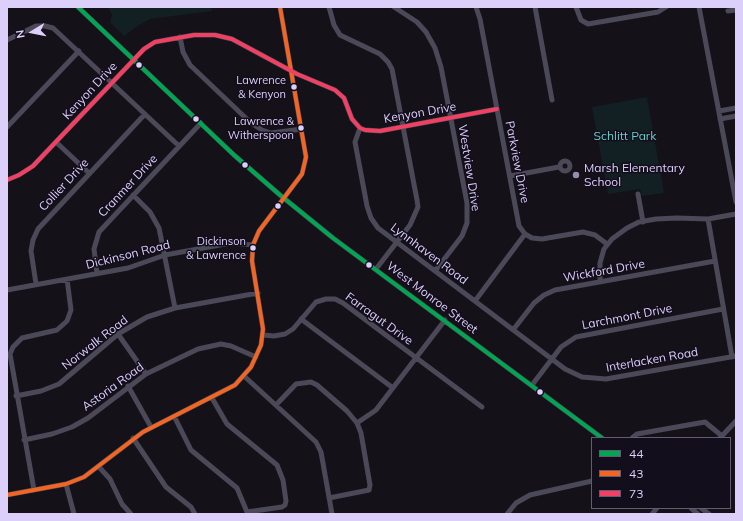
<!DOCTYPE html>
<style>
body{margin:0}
#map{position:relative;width:743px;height:521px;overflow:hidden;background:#141218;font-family:Mulish,sans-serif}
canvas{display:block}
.frame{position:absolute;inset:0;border:8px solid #dccff9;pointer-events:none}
.legend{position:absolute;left:591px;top:437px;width:140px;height:72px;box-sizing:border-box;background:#130e1c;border:1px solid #635b74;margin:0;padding:5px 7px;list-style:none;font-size:12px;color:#dccff9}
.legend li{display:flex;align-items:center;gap:8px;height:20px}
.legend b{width:20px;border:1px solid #635b74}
.north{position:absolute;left:12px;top:12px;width:40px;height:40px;-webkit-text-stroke:3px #130e1c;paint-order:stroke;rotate:260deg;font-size:11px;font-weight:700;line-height:16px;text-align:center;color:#dccff9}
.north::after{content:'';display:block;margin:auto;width:14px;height:18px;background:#dccff9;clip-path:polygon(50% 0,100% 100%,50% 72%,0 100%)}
</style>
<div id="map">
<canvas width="743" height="521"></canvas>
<div class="frame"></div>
<ul class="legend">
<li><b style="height:5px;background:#00a651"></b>44</li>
<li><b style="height:5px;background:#f26522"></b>43</li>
<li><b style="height:5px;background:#f24062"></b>73</li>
</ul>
<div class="north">N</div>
</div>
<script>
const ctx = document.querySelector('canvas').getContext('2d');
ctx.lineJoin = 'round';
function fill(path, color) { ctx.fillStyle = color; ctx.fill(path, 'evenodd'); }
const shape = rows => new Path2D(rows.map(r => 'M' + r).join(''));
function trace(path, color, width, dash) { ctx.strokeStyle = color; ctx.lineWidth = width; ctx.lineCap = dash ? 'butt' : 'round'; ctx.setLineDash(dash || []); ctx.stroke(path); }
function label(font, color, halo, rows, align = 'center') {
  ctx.font = font + ' Mulish,sans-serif'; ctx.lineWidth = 3; ctx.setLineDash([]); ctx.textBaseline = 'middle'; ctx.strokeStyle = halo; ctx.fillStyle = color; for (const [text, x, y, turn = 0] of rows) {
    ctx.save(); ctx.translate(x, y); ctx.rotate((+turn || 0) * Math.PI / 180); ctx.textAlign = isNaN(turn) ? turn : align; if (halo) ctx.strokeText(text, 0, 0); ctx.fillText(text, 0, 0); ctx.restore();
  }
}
const green = shape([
 [108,7,211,7,212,11,150,19,136,27,124,36,110,22,112,15],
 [647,97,664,193,642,196,640,189,608,194,592,107]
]);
const minor = shape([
 [78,7,234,155,280,195,333,238,602,438],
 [329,7,334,25,340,35,380,54,388,62,392,69,417,200,418,207,410,225,376,269],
 [394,7,417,22,426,32,435,48,441,67,467,203,467,223,462,236,435,271],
 [476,7,480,19,519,226,525,234,532,238,542,239,583,232,595,235,607,244],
 [535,7,552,100],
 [576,7,581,20,588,24,658,12,666,7],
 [699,7,736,202],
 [728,11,736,10],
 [180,37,183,52,190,65,251,123,262,130,271,133,302,129],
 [7,40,36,26,45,26,53,28,179,146],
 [719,111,736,108],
 [720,119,736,116],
 [7,127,79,51],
 [360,128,355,142,367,206,371,218,378,228,565,369,582,377,606,379,736,356],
 [56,142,89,173],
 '560 166a5 5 0 1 1 10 0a5 5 0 1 1-10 0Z',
 [510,176,559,167],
 [7,180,19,175,33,166,144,49,155,42,194,35,215,35,232,39,297,74,335,90,344,98,352,119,360,128,365,130,380,131,497,109],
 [638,194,643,222],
 [133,195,150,212,159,228,175,308],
 [708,219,732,357],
 [97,273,94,249,99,232,201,123],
 [600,282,600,263,604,249,612,239,627,228,639,222,656,219,677,218,708,219,736,214],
 [36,284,31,251,33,240,38,229,145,114],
 [7,290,128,268,165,255,231,243,253,245],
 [475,301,525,234],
 [301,319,393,388],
 [513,330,534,303,544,295,555,290,715,261],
 [118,334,146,374],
 [263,335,274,336,285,334,293,329,316,302,326,299,335,299,343,303,482,407],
 [244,376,316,442,321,452,332,514],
 [532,385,561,347,576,337,723,309],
 [128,386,151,427],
 [16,396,41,391,59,384,118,334,147,317,175,308,258,293],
 [212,398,227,424,277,465,283,480,286,501,285,505],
 [276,405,296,384,311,382,317,385,347,411,357,423,361,433,370,485,369,490],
 [174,416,191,450,237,488,247,512],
 [357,423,376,410,445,320],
 [133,438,166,487,191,507,195,514],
 [632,438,637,434,705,422,722,436],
 [720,438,736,421],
 [24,440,52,434,72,427,88,418,146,374,198,349,221,344,231,346,256,357],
 [99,467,110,479,122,504,131,514],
 [66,484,74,514],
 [34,490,10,354,13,347,22,338,57,330,67,321,71,310,67,279],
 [7,495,66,484,84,477,143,432,235,385,251,367,261,345,263,329,252,261,253,245,259,231,302,174,306,157,280,7],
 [329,498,369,490],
 [691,508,698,514],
 [701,508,709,514],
 [247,512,282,507,285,505],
 [507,514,516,503,530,495,592,481],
 [652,514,657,508]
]);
const bus1 = shape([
 [78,7,234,155,280,195,333,238,602,438]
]);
const bus2 = shape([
 [7,495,66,484,84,477,143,432,235,385,251,367,261,345,263,329,252,261,253,245,259,231,302,174,306,157,280,7]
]);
const bus3 = shape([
 [7,180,19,175,33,166,144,49,155,42,194,35,215,35,232,39,297,74,335,90,344,98,352,119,360,128,365,130,380,131,497,109]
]);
const markers = [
 [139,65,3.5,"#dccff9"],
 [294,87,3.5,"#dccff9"],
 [196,119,3.5,"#dccff9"],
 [301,128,3.5,"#dccff9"],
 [245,165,3.5,"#dccff9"],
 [576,175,4,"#968daa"],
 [278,206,3.5,"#dccff9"],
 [253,248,3.5,"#dccff9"],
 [369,265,3.5,"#dccff9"],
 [540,392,3.5,"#dccff9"]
];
const busNames = [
 ["Lawrence",286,81],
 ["& Kenyon",286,95],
 ["Lawrence &",294,122],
 ["Witherspoon",294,136],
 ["Dickinson",246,242],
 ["& Lawrence",246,256]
];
const streetNames = [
 ["Kenyon Drive",90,91,-47],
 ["Kenyon Drive",420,113,-10],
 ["Parkview Drive",517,162,79],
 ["Westview Drive",469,168,81],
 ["Collier Drive",64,185,-47],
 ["Cranmer Drive",128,186,-47],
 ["Lynnhaven Road",429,254,37],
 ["Dickinson Road",128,255,-14],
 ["Wickford Drive",604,271,-10],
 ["West Monroe Street",432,298,37],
 ["Larchmont Drive",627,317,-11],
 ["Farragut Drive",379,319,36],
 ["Norwalk Road",95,343,-38],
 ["Interlacken Road",652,360,-10],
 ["Astoria Road",113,387,-36]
];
const parkNames = [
 ["Schlitt Park",625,136]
];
const poiNames = [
 ["Marsh Elementary",584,168],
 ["School",584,182]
];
fill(green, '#122023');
trace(minor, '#4b4858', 5);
trace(bus1, '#00a651', 4);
trace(bus2, '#f26522', 4);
trace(bus3, '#f24062', 4);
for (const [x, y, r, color] of markers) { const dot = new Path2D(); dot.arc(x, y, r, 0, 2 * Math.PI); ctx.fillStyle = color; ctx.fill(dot); trace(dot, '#130e1c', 1.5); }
label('11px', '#dccff9', '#130e1c', busNames, 'right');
label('12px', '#dccff9', '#130e1c', streetNames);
label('12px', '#65cfc8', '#130e1c', parkNames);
label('12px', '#dccff9', '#130e1c', poiNames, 'left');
</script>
